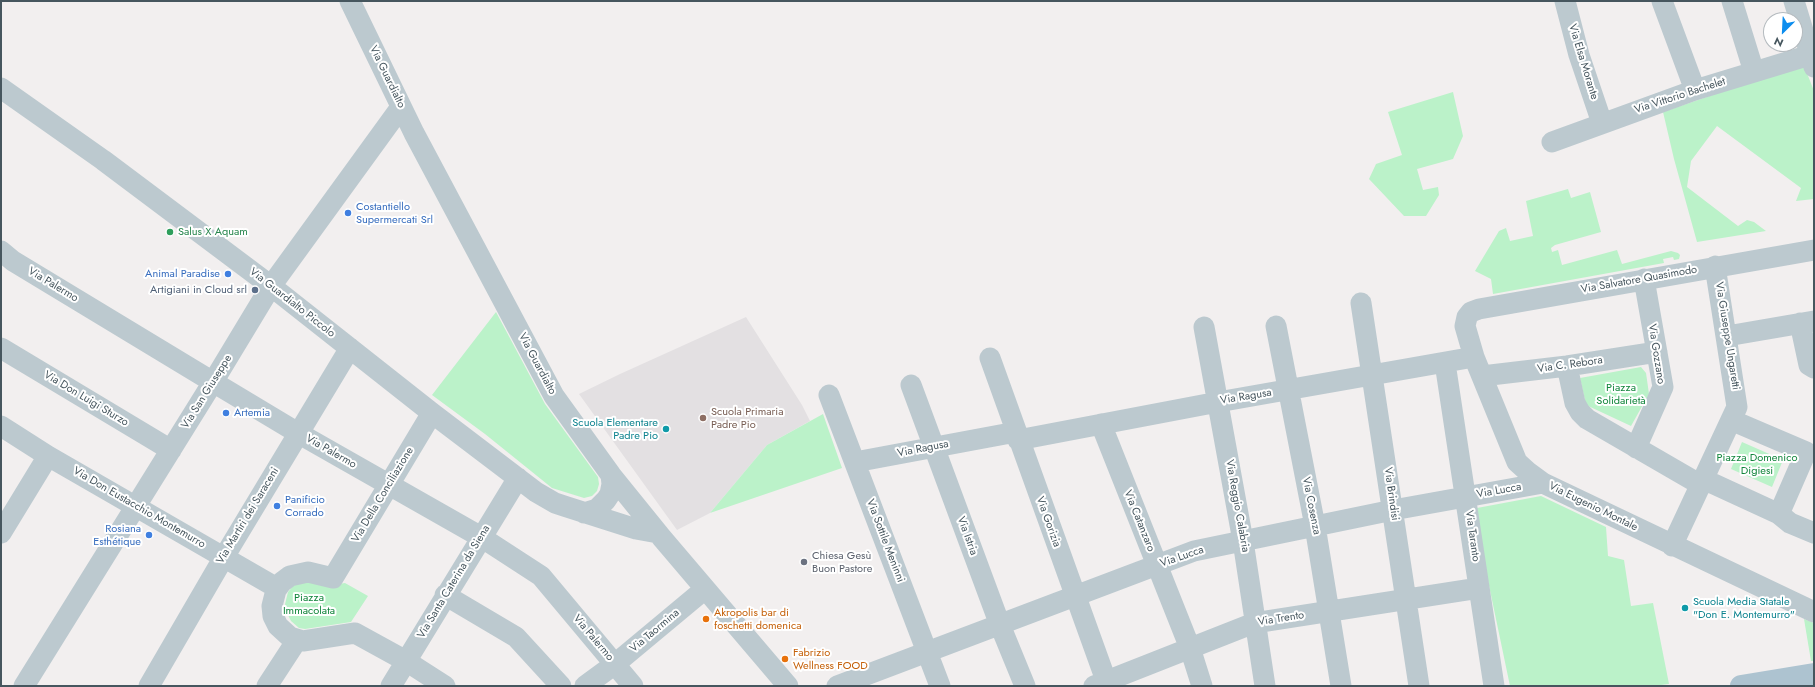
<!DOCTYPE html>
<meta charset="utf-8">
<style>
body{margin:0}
#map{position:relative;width:1815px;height:687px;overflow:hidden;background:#f2efef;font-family:Jost,sans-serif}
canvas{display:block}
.frame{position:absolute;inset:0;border:2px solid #46565e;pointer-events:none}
.north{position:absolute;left:1763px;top:12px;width:40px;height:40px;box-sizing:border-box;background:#fff;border:1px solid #b5bbbf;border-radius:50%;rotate:204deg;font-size:11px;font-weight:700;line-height:16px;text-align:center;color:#46565e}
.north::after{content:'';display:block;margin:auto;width:14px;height:18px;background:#0d8dee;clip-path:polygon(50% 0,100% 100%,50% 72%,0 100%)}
</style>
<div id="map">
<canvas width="1815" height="687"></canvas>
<div class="frame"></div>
<div class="north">N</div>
</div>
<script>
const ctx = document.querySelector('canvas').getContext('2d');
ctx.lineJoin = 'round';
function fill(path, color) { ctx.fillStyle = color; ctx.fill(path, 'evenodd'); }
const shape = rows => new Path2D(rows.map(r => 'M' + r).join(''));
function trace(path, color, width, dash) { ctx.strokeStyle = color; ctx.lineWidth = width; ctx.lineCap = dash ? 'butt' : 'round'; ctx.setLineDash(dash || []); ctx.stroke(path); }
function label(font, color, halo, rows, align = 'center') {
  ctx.font = font + ' Jost,sans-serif'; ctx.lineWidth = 4; ctx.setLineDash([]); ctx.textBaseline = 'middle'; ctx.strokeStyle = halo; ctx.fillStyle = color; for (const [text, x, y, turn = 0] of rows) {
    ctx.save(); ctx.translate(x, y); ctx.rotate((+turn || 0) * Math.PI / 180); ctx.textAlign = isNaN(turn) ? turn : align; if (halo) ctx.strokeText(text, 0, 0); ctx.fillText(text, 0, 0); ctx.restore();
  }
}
const education = shape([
 [746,317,802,405,810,421,767,445,710,513,677,530,579,394,620,374]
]);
const green = shape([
 [1800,65,1805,68,1814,91,1814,199,1796,201,1801,188,1717,126,1691,161,1687,187,1738,226,1747,220,1754,222,1766,231,1697,242,1674,159,1663,112],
 [1453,92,1463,136,1453,159,1417,169,1423,190,1438,187,1439,195,1426,216,1404,216,1369,179,1376,164,1402,155,1388,112],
 [1568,189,1571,198,1590,192,1601,232,1555,245,1551,248,1552,252,1558,250,1562,265,1617,250,1622,264,1671,251,1678,253,1680,255,1679,259,1674,260,1673,257,1663,259,1664,263,1493,294,1491,279,1475,271,1499,231,1506,228,1510,241,1533,236,1526,201],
 [496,312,545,404,598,477,599,484,597,491,592,496,584,498,552,488,485,434,432,395],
 [1641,367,1646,373,1649,394,1631,426,1586,405,1580,378],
 [823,414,842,468,710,513,767,445],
 [1742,442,1783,460,1772,487,1731,469],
 [1541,496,1606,527,1608,556,1624,560,1631,606,1653,603,1669,684,1653,686,1510,686,1487,576,1477,508],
 [305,581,326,586,345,583,368,596,351,622,305,629,299,628,291,621,288,615,285,604,288,592,293,586],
 [1804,619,1814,623,1814,661,1811,661]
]);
const minor = shape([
 [350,1,414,133,554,396,611,475,662,538,788,686],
 [1565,1,1579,55,1602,123],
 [1662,1,1695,90],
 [1732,1,1754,72],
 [1794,1,1814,67],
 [1,88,103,160,271,286,432,413,536,492,555,503,564,506,636,529,658,533],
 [1552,142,1695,90,1810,55],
 [1814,250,1479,309,1471,312,1467,317,1465,326,1474,357,1517,462,1528,472,1543,483,1814,612],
 [1,251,13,261,213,382,298,433,481,537,541,576,633,686],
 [1361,303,1419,686],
 [1800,323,1809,365,1814,368],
 [1276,326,1315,526,1341,686],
 [1204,327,1243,541,1265,686],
 [1727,336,1814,321],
 [1,348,171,450],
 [990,358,1108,686],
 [1445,363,1494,686],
 [1567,366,1575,403,1580,412,1587,419,1701,485],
 [1482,376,1567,366,1657,352],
 [911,385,1000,625,1025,686],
 [829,395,940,686],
 [432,413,333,578,308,572,290,576,282,582,276,590,272,606,273,616,278,626,290,637,303,641,355,633,406,661,445,686],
 [1101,424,1190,648,1202,686],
 [1,426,48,456,277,588],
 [1018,440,1218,402,1474,357],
 [1636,448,1663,387,1644,279],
 [855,462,1016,432],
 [1703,479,1779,514,1806,452,1731,420],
 [584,513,597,509,606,500,610,494,612,484,611,475],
 [1779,514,1790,523,1814,533],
 [1,533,48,456],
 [1672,546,1737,407,1715,266],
 [445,595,516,637,561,686],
 [24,686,213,382,271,286,401,107],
 [149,686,224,557,350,348],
 [267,686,297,640],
 [391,686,518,478],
 [585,686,615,664,705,589],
 [837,686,1194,551,1393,510,1543,483],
 [1094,686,1254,623,1479,588]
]);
const major = shape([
 [1741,686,1814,674]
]);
const markers = [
 [348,213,4,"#3f7fe0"],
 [170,232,4,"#2e9e5b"],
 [228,274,4,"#3f7fe0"],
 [255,290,4,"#5c6f8a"],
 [226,413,4,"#3f7fe0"],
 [703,418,4,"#8d6e63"],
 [666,429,4,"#0f9aa8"],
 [277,506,4,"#3f7fe0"],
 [149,535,4,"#3f7fe0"],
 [804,562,4,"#6b7280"],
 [1685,608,4,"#0f9aa8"],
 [706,619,4,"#e8710a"],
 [785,659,4,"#e8710a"]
];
const streetNames = [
 ["Via Elsa Morante",1583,62,73],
 ["Via Guardialto",387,77,64],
 ["Via Vittorio Bachelet",1680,96,-18],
 ["Via Salvatore Quasimodo",1639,280,-10],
 ["Via Palermo",53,285,31],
 ["Via Guardialto Piccolo",292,303,38],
 ["Via Giuseppe Ungaretti",1727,336,81],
 ["Via Gozzano",1656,354,81],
 ["Via Guardialto",537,364,62],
 ["Via C. Rebora",1570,365,-8],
 ["Via San Giuseppe",207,392,-58],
 ["Via Ragusa",1246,397,-9],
 ["Via Don Luigi Sturzo",86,399,31],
 ["Via Ragusa",923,449,-11],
 ["Via Palermo",331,452,30],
 ["Via Lucca",1499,491,-10],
 ["Via Brindisi",1391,494,82],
 ["Via Della Conciliazione",383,495,-59],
 ["Via Reggio Calabria",1237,506,80],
 ["Via Cosenza",1311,506,79],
 ["Via Eugenio Montale",1593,507,26],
 ["Via Don Eustacchio Montemurro",139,508,30],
 ["Via Martiri dei Saraceni",248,516,-59],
 ["Via Catanzaro",1139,521,68],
 ["Via Gorizia",1048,522,70],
 ["Via Istria",967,536,70],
 ["Via Taranto",1472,536,82],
 ["Via Sottile Meninni",885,541,69],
 ["Via Lucca",1182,557,-19],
 ["Via Santa Caterina da Siena",454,582,-59],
 ["Via Trento",1281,619,-9],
 ["Via Taormina",655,631,-40],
 ["Via Palermo",593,638,50]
];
const shopNames = [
 ["Costantiello",356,207],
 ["Supermercati Srl",356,220],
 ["Animal Paradise",220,274,"right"],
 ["Artemia",234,413],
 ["Panificio",285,500],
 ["Corrado",285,513],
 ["Rosiana",141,529,"right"],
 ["Esthétique",141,542,"right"]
];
const leisureNames = [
 ["Salus X Aquam",178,232]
];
const serviceNames = [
 ["Artigiani in Cloud srl",247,290]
];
const parkNames = [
 ["Piazza",1621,388],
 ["Solidarietà",1621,401],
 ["Piazza Domenico",1757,458],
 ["Digiesi",1757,471],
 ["Piazza",309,598],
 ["Immacolata",309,611]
];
const educationNames = [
 ["Scuola Primaria",711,412],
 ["Padre Pio",711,425]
];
const cultureNames = [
 ["Scuola Elementare",658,423],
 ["Padre Pio",658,436],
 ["Scuola Media Statale",1693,602,"left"],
 ["\"Don E. Montemurro\"",1693,615,"left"]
];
const worshipNames = [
 ["Chiesa Gesù",812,556],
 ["Buon Pastore",812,569]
];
const foodNames = [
 ["Akropolis bar di",714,613],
 ["foschetti domenica",714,626],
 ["Fabrizio",793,653],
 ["Wellness FOOD",793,666]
];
fill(education, '#e3e0e2');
fill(green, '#bbf2c9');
trace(minor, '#bcc9cf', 21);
trace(major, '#adc3d0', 22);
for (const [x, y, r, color] of markers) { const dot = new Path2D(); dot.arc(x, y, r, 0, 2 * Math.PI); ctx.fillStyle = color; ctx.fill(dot); trace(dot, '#fff', 1.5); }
label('11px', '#46565e', '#fff', streetNames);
label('11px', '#366cbe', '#fff', shopNames, 'left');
label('11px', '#27864d', '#fff', leisureNames, 'left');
label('11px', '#4e5e75', '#fff', serviceNames, 'right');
label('11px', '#11853b', '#fff', parkNames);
label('11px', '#785e54', '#fff', educationNames, 'left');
label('11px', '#0d838f', '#fff', cultureNames, 'right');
label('11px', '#5b616d', '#fff', worshipNames, 'left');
label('11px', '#c56008', '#fff', foodNames, 'left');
</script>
